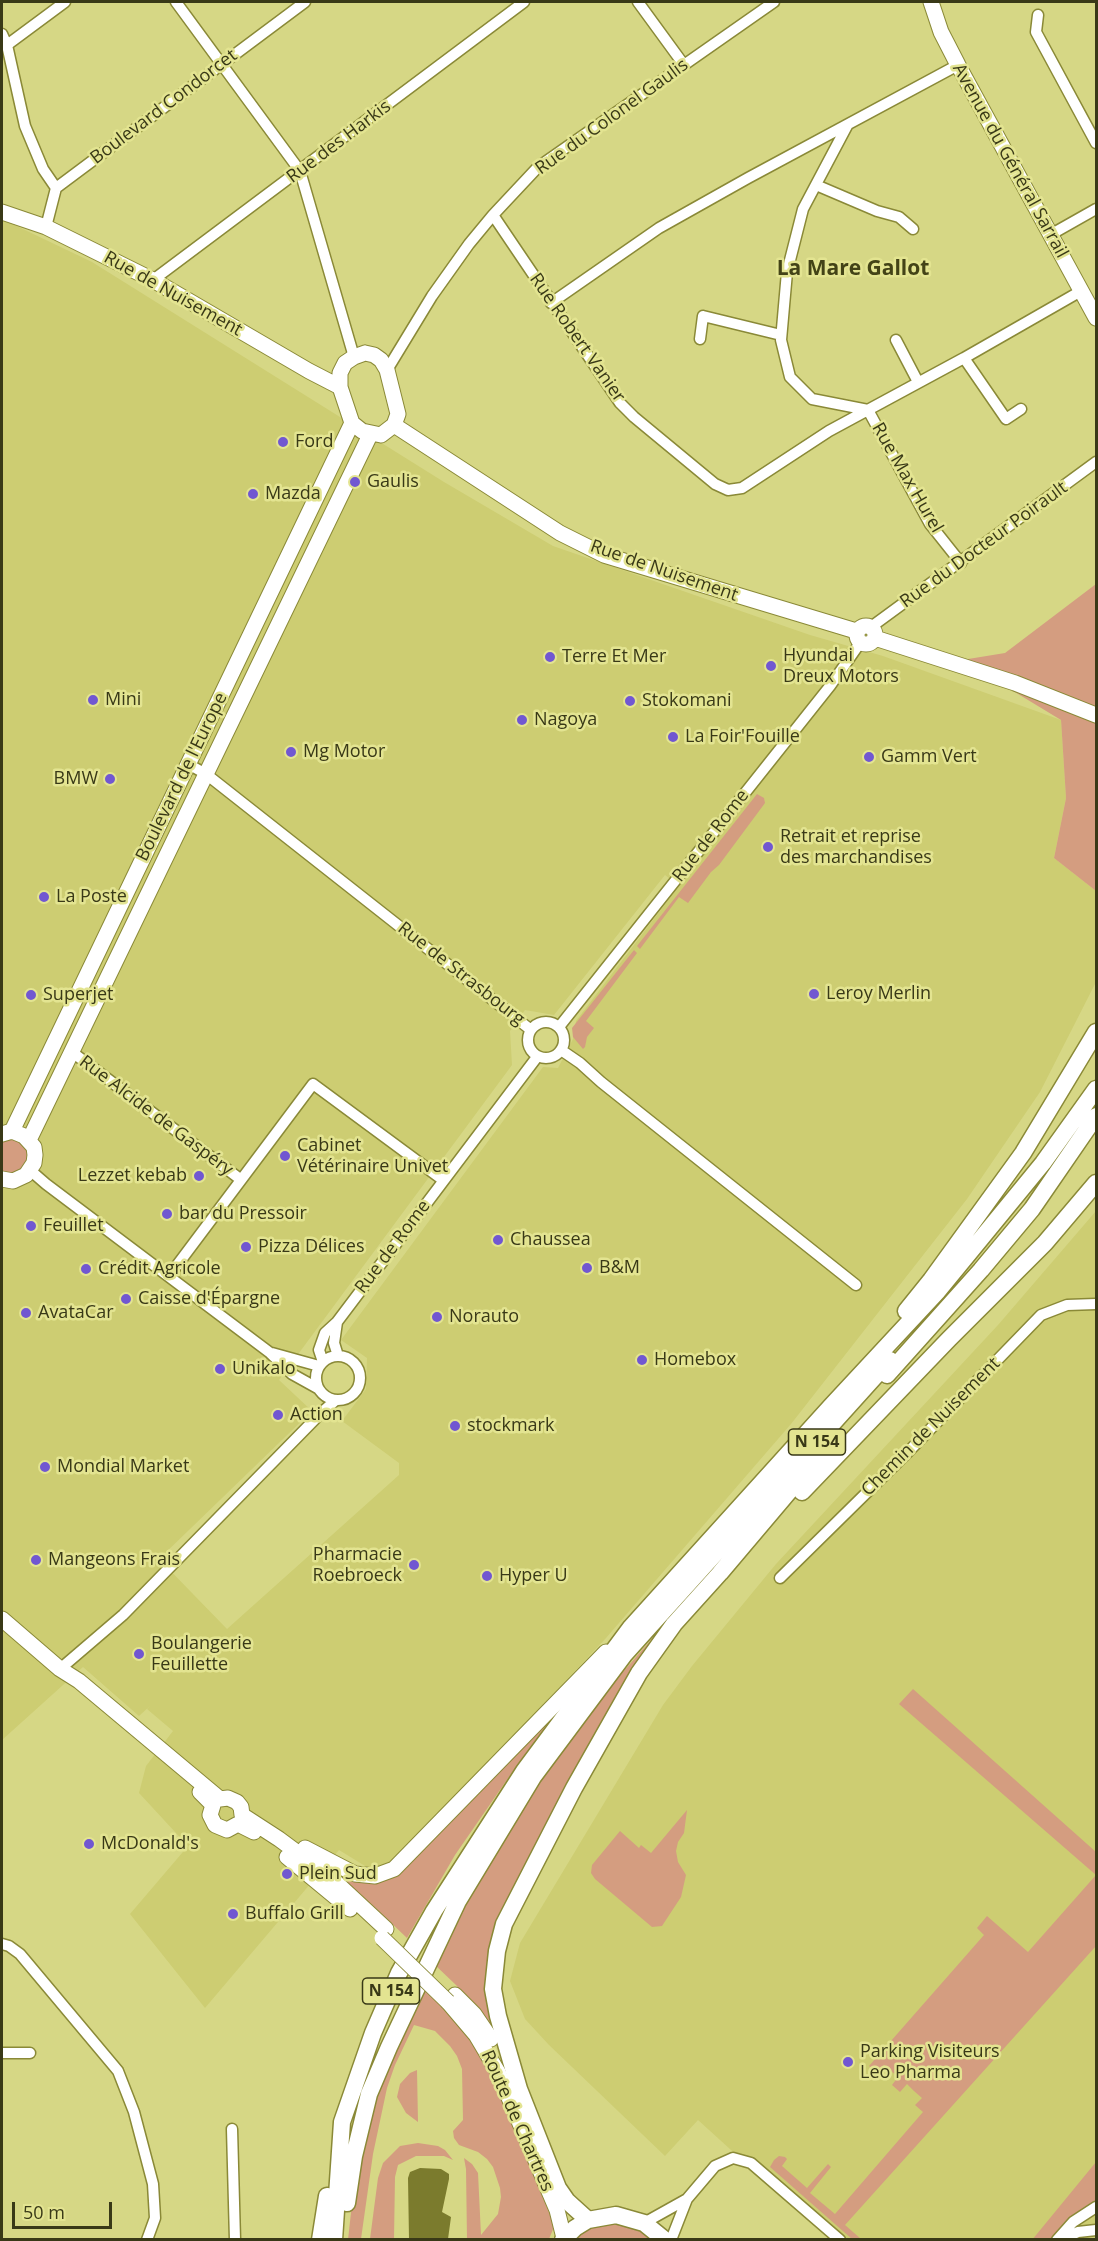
<!DOCTYPE html>
<meta charset="utf-8">
<style>
body{margin:0}
#map{position:relative;width:1098px;height:2241px;overflow:hidden;background:#d6d785;font-family:"Open Sans",sans-serif}
canvas{display:block}
.frame{position:absolute;inset:0;border:3px solid #393917;pointer-events:none}
.scale{position:absolute;left:12px;top:2202px;width:100px;height:27px;box-sizing:border-box;border:3px solid #393917;border-top:0;padding-left:8px;font-size:18px;line-height:21px;white-space:nowrap;color:#393917;-webkit-text-stroke:4px #e3e491;paint-order:stroke}
</style>
<div id="map">
<canvas width="1098" height="2241"></canvas>
<div class="frame"></div>
<div class="scale">50 m</div>
</div>
<script>
const ctx = document.querySelector('canvas').getContext('2d');
ctx.lineJoin = 'round';
function fill(path, color) { ctx.fillStyle = color; ctx.fill(path, 'evenodd'); }
const shape = rows => new Path2D(rows.map(r => 'M' + r).join(''));
function trace(path, color, width, dash) { ctx.strokeStyle = color; ctx.lineWidth = width; ctx.lineCap = dash ? 'butt' : 'round'; ctx.setLineDash(dash || []); ctx.stroke(path); }
function label(font, color, halo, rows, align = 'center') {
  ctx.font = font + ' "Open Sans",sans-serif'; ctx.lineWidth = 5; ctx.setLineDash([]); ctx.textBaseline = 'middle'; ctx.strokeStyle = halo; ctx.fillStyle = color; for (const [text, x, y, turn = 0] of rows) {
    ctx.save(); ctx.translate(x, y); ctx.rotate((+turn || 0) * Math.PI / 180); ctx.textAlign = isNaN(turn) ? turn : align; if (halo) ctx.strokeText(text, 0, 0); ctx.fillText(text, 0, 0); ctx.restore();
  }
}
const built = shape([
 [2,219,92,262,444,482,553,546,810,635,883,656,1061,720,1066,798,1054,858,1096,891,1096,982,1040,1092,967,1199,791,1424,606,1638,425,1830,391,1863,370,1869,339,1850,205,2008,130,1914,188,1846,139,1793,146,1766,173,1731,147,1709,151,1705,139,1716,83,1667,2,1740],
 [665,875,679,886,576,1021,573,1039,558,1068,543,1067,341,1340,367,1358,366,1389,342,1421,399,1463,399,1475,227,1629,159,1559,312,1411,279,1380,512,1065,510,1031,525,1010,554,1015],
 [1096,1211,1096,2239,829,2239,698,2120,665,2156,549,2045,525,2019,510,1981,520,1943,663,1705,692,1666,776,1564,998,1325]
]);
const green = shape([
 [1096,584,1096,891,1054,858,1066,798,1061,720,962,660,1005,653],
 [757,794,764,798,765,803,719,865,711,872,688,903,679,897,640,949,637,946],
 [634,950,637,953,586,1021,594,1028,587,1037,585,1047,583,1049,573,1037,572,1028],
 [13,1136,28,1147,29,1160,17,1174,2,1174,2,1138],
 [739,1539,670,1624,503,1915,498,2035,456,1985,435,1965,468,1900,530,1794,602,1696],
 [913,1689,1096,1852,1096,1946,845,2225,861,2239,852,2239,770,2167,774,2160,779,2156,785,2157,787,2159,782,2166,807,2188,828,2164,831,2167,810,2193,835,2214,923,2112,915,2105,922,2098,914,2091,907,2084,900,2092,892,2085,898,2077,884,2065,877,2072,869,2066,984,1935,977,1928,987,1916,1028,1952,1096,1875,899,1704],
 [555,1710,557,1713,511,1774,455,1855,407,1938,386,1918,382,1921,330,1870,382,1879],
 [687,1810,684,1833,678,1842,676,1851,678,1862,686,1875,681,1897,662,1926,652,1927,595,1879,591,1873,592,1865,620,1831,639,1848,641,1845,651,1853],
 [424,1987,461,2027,489,2069,504,2099,550,2215,553,2214,554,2227,549,2239,467,2239,466,2169,464,2158,472,2164,478,2173,481,2235,498,2214,501,2197,500,2188,493,2167,487,2159,478,2152,459,2145,454,2138,453,2131,463,2120,462,2069,457,2056,450,2046,435,2031,414,2025,395,2065,387,2088,373,2154,361,2239,348,2240,354,2185,372,2110,383,2078],
 [417,2070,418,2122,406,2113,397,2097,400,2084,410,2073],
 [418,2143,438,2146,445,2150,453,2160,444,2156,416,2156,398,2165,395,2177,394,2239,370,2239,378,2178,383,2163,400,2146],
 [1096,2162,1096,2201,1070,2218,1050,2239,1032,2240],
 [613,2223,622,2223,640,2229,654,2240,573,2240,594,2226]
]);
const water = shape([
 [420,2168,441,2169,449,2174,449,2179,442,2212,451,2217,448,2239,409,2239,408,2178,410,2172]
]);
const street = shape([
 [176,2,300,171,354,357],
 [638,2,684,65],
 [1038,15,1036,32,1096,143],
 [2,34,7,45,25,126,43,169,56,188],
 [7,45,65,2],
 [847,126,803,209,787,272,781,340,790,377,812,399,868,410,930,524,961,563],
 [816,185,877,211,899,217,913,229],
 [493,215,620,403,634,417,715,484,728,490,742,488,829,431,964,358,1081,291],
 [46,227,56,188,305,2],
 [1050,235,1096,209],
 [153,280,524,2],
 [551,303,659,228,748,178,958,65],
 [700,339,703,316,781,335],
 [896,340,918,382],
 [964,358,1006,419,1021,409],
 [387,370,432,296,469,244,493,215,538,167,774,2],
 [871,627,1096,462],
 [188,764,206,774,531,1030],
 '528 1040a18 18 0 1 1 36 0a18 18 0 1 1-36 0Z',
 [559,1027,830,686,860,643],
 [561,1050,580,1063,601,1082,856,1285],
 [72,1052,240,1179],
 [31,1171,46,1184,269,1352,292,1374,319,1389],
 [169,1276,313,1084,443,1180],
 [337,1322,334,1343,338,1356],
 [272,1353,319,1366],
 '316 1378a22 22 0 1 1 44 0a22 22 0 1 1-44 0Z',
 [323,1362,319,1350,325,1333,337,1322,537,1057],
 [780,1578,911,1449,1041,1315,1067,1305,1096,1304],
 [60,1669,123,1615,321,1413,336,1400],
 [2,1944,9,1946,20,1954,118,2071,134,2112,153,2184,155,2218,147,2240],
 [2,2053,30,2053],
 [232,2129,235,2240],
 [644,2223,687,2199],
 [671,2240,687,2199,715,2166,733,2158,751,2163,840,2240],
 [1057,2240,1073,2222,1096,2207],
 [1061,2240,1078,2232,1096,2230]
]);
const secondary = shape([
 [931,2,941,32,958,65,1096,318],
 [2,212,46,227,153,280,309,371,340,387],
 [365,353,374,355,381,360,387,370,398,414,394,425,381,435,362,431,352,423,340,387,340,373,345,363,354,357,365,353],
 [394,425,560,533,604,555,856,631],
 '857 635a9 9 0 1 1 18 0a9 9 0 1 1-18 0Z',
 [875,638,1015,683,1096,715],
 [12,1131,352,423],
 [2,1134,12,1131,24,1136,34,1147,35,1155,34,1163,26,1175,13,1181,2,1179],
 [29,1140,370,435],
 [2,1619,60,1669,79,1681,220,1799,228,1798,237,1802,241,1807,242,1815,279,1839,329,1876,386,1929],
 [200,1792,213,1805,210,1815,215,1825,227,1830,238,1824,254,1832],
 [305,1848,355,1874,375,1876,394,1869,606,1652],
 [287,1857,350,1909],
 [455,1995,474,2014,491,2039],
 [448,2002,476,2035,498,2072,557,2210,564,2238]
]);
const primary = shape([
 [906,1311,931,1280,1023,1153,1096,1032],
 [887,1375,981,1270,1032,1209,1096,1116],
 [802,1492,949,1339,1045,1243,1096,1183],
 [347,2203,354,2156,369,2094,389,2047,458,1901,533,1777,624,1655,890,1360],
 [588,2220,567,2201,558,2188,519,2089,498,2016,493,1989,497,1951,504,1924,574,1788,639,1673,674,1624,720,1573,824,1450],
 [320,2240,327,2196],
 [334,2240,342,2122,373,2033,399,1973,434,1911,524,1771,631,1627,831,1406,938,1291,1043,1163,1096,1089],
 [563,2240,575,2228,588,2220,616,2215,644,2223,665,2240]
]);
const secondaryBridge = shape([
 [382,1938,448,2002]
]);
const markers = [
 [283,442,6,"#7157d1"],
 [355,482,6,"#7157d1"],
 [253,494,6,"#7157d1"],
 [550,657,6,"#7157d1"],
 [771,666,6,"#7157d1"],
 [93,700,6,"#7157d1"],
 [630,701,6,"#7157d1"],
 [522,720,6,"#7157d1"],
 [673,737,6,"#7157d1"],
 [291,752,6,"#7157d1"],
 [869,757,6,"#7157d1"],
 [110,779,6,"#7157d1"],
 [768,847,6,"#7157d1"],
 [44,897,6,"#7157d1"],
 [814,994,6,"#7157d1"],
 [31,995,6,"#7157d1"],
 [285,1156,6,"#7157d1"],
 [199,1176,6,"#7157d1"],
 [167,1214,6,"#7157d1"],
 [31,1226,6,"#7157d1"],
 [498,1240,6,"#7157d1"],
 [246,1247,6,"#7157d1"],
 [587,1268,6,"#7157d1"],
 [86,1269,6,"#7157d1"],
 [126,1299,6,"#7157d1"],
 [26,1313,6,"#7157d1"],
 [437,1317,6,"#7157d1"],
 [642,1360,6,"#7157d1"],
 [220,1369,6,"#7157d1"],
 [278,1415,6,"#7157d1"],
 [455,1426,6,"#7157d1"],
 [45,1467,6,"#7157d1"],
 [36,1560,6,"#7157d1"],
 [414,1565,6,"#7157d1"],
 [487,1576,6,"#7157d1"],
 [139,1654,6,"#7157d1"],
 [89,1844,6,"#7157d1"],
 [287,1874,6,"#7157d1"],
 [233,1914,6,"#7157d1"],
 [848,2062,6,"#7157d1"]
];
const shields = [
 [817,1442,57],
 [391,1991,57]
];
const shieldNames = [
 ["N 154",817,1442],
 ["N 154",391,1991]
];
const streetNames = [
 ["Boulevard Condorcet",164,107,-37],
 ["Rue du Colonel Gaulis",612,117,-36],
 ["Rue des Harkis",339,142,-37],
 ["Avenue du Général Sarrail",1010,161,61],
 ["Rue de Nuisement",173,294,29],
 ["Rue Robert Vanier",577,338,55],
 ["Rue Max Hurel",907,478,60],
 ["Rue du Docteur Poirault",984,545,-36],
 ["Rue de Nuisement",664,571,19],
 ["Boulevard de l'Europe",182,777,-64],
 ["Rue de Rome",711,836,-52],
 ["Rue de Strasbourg",461,974,38],
 ["Rue Alcide de Gaspéry",156,1116,37],
 ["Rue de Rome",393,1247,-53],
 ["Chemin de Nuisement",931,1427,-45],
 ["Route de Chartres",517,2121,66]
];
const poiNames = [
 ["Ford",295,442],
 ["Gaulis",367,482],
 ["Mazda",265,494],
 ["Hyundai",783,656],
 ["Dreux Motors",783,677],
 ["Terre Et Mer",562,657],
 ["Mini",105,700],
 ["Stokomani",642,701],
 ["Nagoya",534,720],
 ["La Foir'Fouille",685,737],
 ["Mg Motor",303,752],
 ["Gamm Vert",881,757],
 ["BMW",98,779,"right"],
 ["Retrait et reprise",780,837],
 ["des marchandises",780,858],
 ["La Poste",56,897],
 ["Leroy Merlin",826,994],
 ["Superjet",43,995],
 ["Cabinet",297,1146],
 ["Vétérinaire Univet",297,1167],
 ["Lezzet kebab",187,1176,"right"],
 ["bar du Pressoir",179,1214],
 ["Feuillet",43,1226],
 ["Chaussea",510,1240],
 ["Pizza Délices",258,1247],
 ["B&M",599,1268],
 ["Crédit Agricole",98,1269],
 ["Caisse d'Épargne",138,1299],
 ["AvataCar",38,1313],
 ["Norauto",449,1317],
 ["Homebox",654,1360],
 ["Unikalo",232,1369],
 ["Action",290,1415],
 ["stockmark",467,1426],
 ["Mondial Market",57,1467],
 ["Pharmacie",402,1555,"right"],
 ["Roebroeck",402,1576,"right"],
 ["Mangeons Frais",48,1560],
 ["Hyper U",499,1576],
 ["Boulangerie",151,1644],
 ["Feuillette",151,1665],
 ["McDonald's",101,1844],
 ["Plein Sud",299,1874],
 ["Buffalo Grill",245,1914],
 ["Parking Visiteurs",860,2052],
 ["Leo Pharma",860,2073]
];
const quarterNames = [
 ["La Mare Gallot",853,269]
];
fill(built, '#cdcd72');
fill(green, '#d49d80');
fill(water, '#7b7b2d');
trace(street, '#8a8937', 13);
trace(secondary, '#8a8937', 17);
trace(primary, '#8a8937', 19);
trace(street, '#fff', 10);
trace(secondary, '#fff', 15);
trace(primary, '#fff', 16);
trace(secondaryBridge, '#8a8937', 17, []);
trace(secondaryBridge, '#fff', 15);
for (const [x, y, r, color] of markers) { const dot = new Path2D(); dot.arc(x, y, r, 0, 2 * Math.PI); ctx.fillStyle = color; ctx.fill(dot); trace(dot, '#e3e491', 2); }
for (const [x, y, w] of shields) { const box = new Path2D(); box.roundRect(x - w / 2, y - 13, w, 26, 4.5); ctx.fillStyle = '#e3e491'; ctx.fill(box); trace(box, '#393917', 1.5); }
label('bold 16px', '#393917', null, shieldNames);
label('18px', '#393917', '#e3e491', streetNames);
label('18px', '#393917', '#e3e491', poiNames, 'left');
label('bold 21px', '#434317', '#e3e491', quarterNames);
</script>
